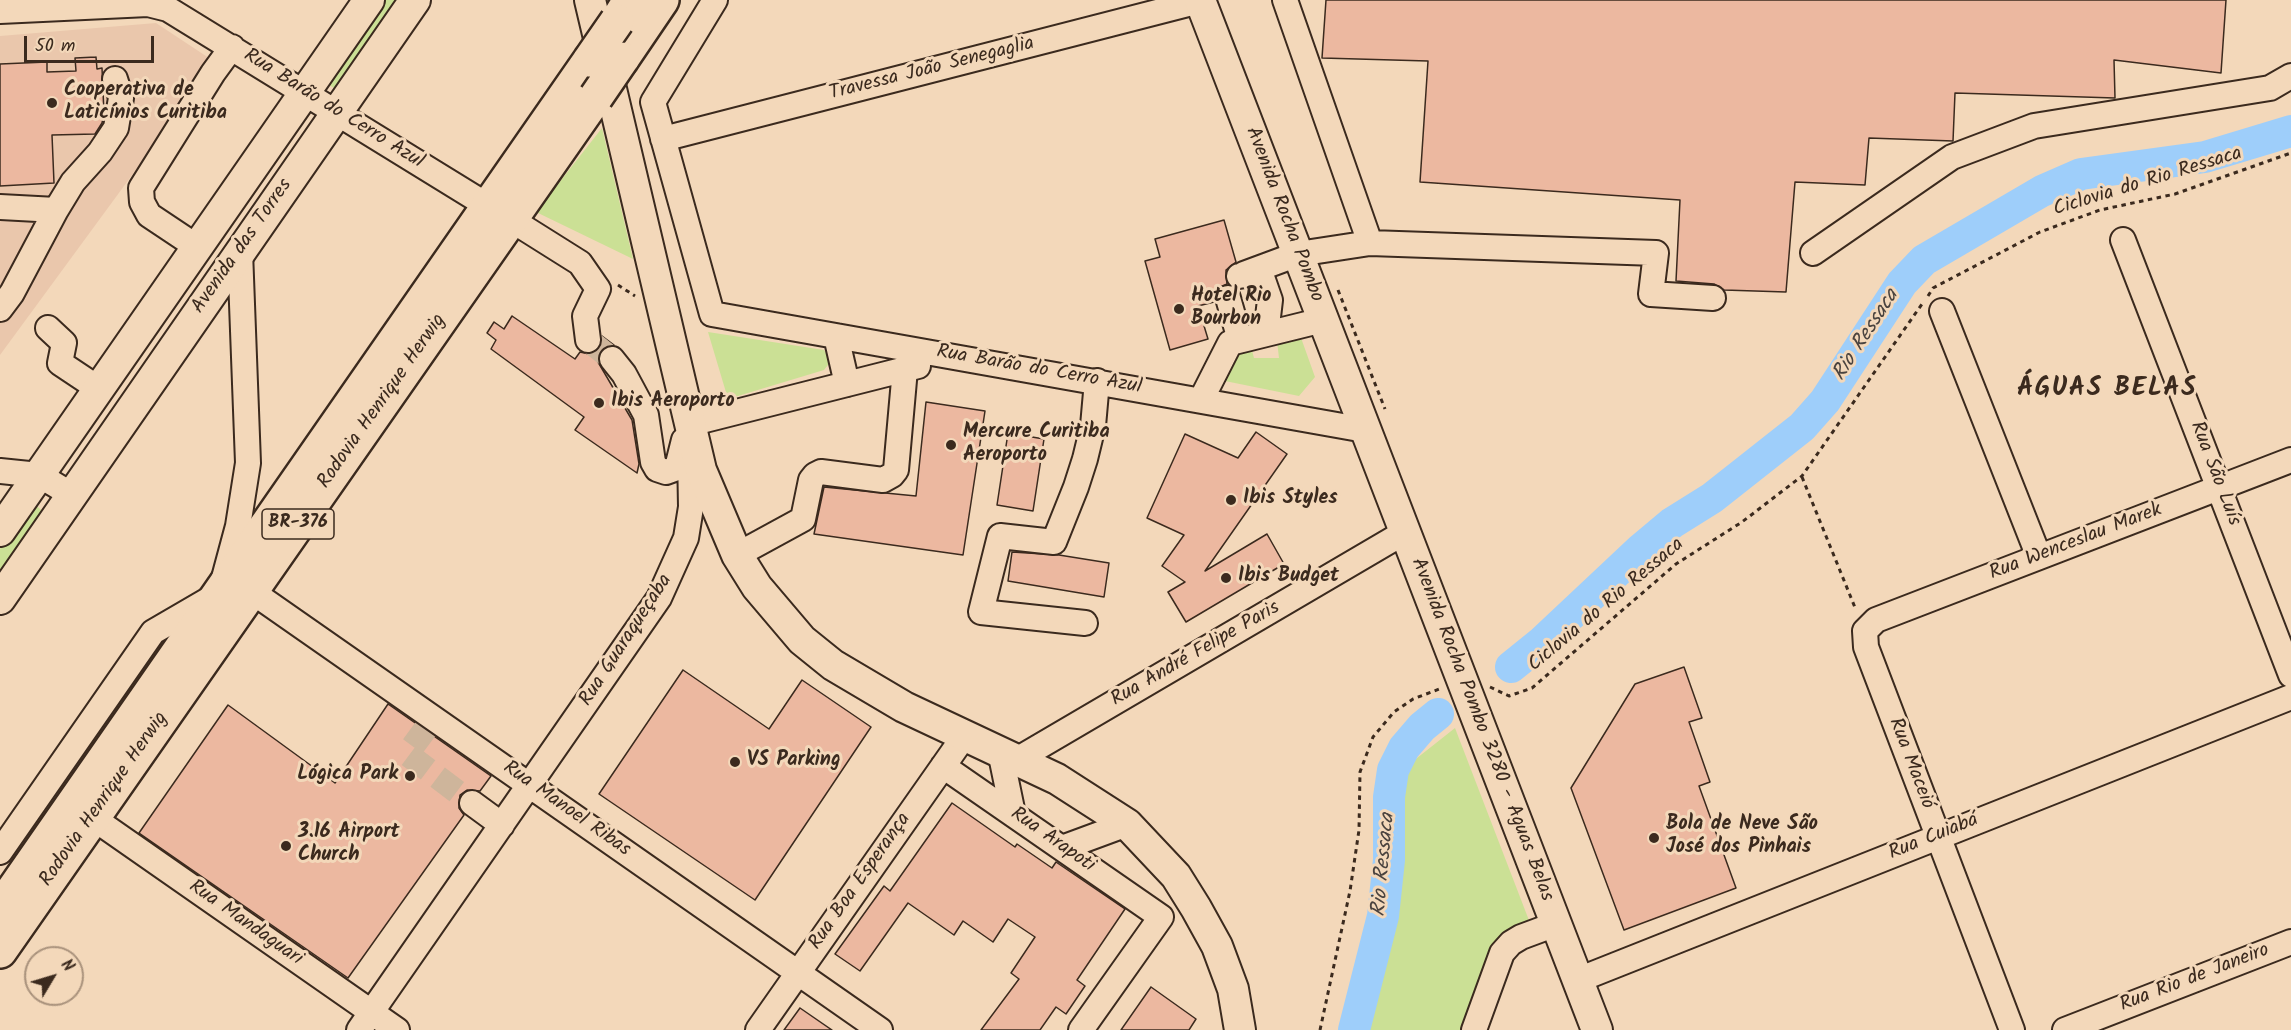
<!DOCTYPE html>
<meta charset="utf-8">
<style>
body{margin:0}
#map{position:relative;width:2291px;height:1030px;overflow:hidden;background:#f3d8ba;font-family:Kalam,sans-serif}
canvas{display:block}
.north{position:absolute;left:24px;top:946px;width:60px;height:60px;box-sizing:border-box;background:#f3d8ba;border:2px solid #a9927c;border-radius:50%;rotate:52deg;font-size:16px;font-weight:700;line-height:24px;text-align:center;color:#3b2a1e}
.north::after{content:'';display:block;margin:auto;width:21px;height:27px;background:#3b2a1e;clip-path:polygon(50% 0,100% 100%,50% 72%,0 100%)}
.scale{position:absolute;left:24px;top:36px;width:130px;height:27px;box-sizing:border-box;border:3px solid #3b2a1e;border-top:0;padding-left:8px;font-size:18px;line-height:21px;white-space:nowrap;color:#3b2a1e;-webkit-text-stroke:4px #f3d8ba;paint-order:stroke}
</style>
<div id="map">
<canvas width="2291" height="1030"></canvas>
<div class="north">N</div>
<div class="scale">50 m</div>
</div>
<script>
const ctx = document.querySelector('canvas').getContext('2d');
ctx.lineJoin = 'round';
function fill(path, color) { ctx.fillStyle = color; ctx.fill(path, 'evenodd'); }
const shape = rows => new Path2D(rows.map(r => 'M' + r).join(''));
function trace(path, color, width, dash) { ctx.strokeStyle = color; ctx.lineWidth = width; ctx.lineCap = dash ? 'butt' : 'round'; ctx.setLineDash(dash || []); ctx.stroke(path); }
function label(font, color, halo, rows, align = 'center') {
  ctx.font = font + ' Kalam,sans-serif'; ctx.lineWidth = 6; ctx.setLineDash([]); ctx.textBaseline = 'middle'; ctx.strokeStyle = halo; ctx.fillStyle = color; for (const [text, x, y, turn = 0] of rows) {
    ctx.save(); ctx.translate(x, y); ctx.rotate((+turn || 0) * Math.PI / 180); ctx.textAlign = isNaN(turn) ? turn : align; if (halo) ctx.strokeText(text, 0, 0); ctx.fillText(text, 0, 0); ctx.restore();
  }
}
const built = shape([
 [156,23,215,62,0,355,0,36]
]);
const green = shape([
 [376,0,406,0,342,93,321,80],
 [602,128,633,259,536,212],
 [708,332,824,350,831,361,824,370,728,399],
 [1300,335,1315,377,1299,396,1220,380,1241,344,1250,343,1254,358,1279,358,1277,341],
 [33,503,46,514,0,581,0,549],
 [1455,728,1530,923,1510,929,1492,950,1461,1030,1363,1030,1390,921,1396,876,1399,784,1412,762]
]);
const river = shape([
 [1511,667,1542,642,1641,549,1672,523,1712,498,1802,427,1825,401,1902,283,1924,260,2042,191,2081,174,2205,157,2291,131],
 [1354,1030,1383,916,1389,860,1389,797,1393,770,1404,748,1422,727,1438,714]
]);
const building = shape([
 [1326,0,2226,0,2221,73,2114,60,2115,98,1955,93,1953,141,1869,138,1865,185,1795,182,1786,292,1724,290,1714,284,1676,281,1680,200,1420,182,1428,61,1322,58,1326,0],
 [96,57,97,69,102,68,104,114,102,123,95,134,52,135,54,183,0,186,0,64,47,62,47,72,76,71,75,58,96,57],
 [1224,220,1236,262,1226,270,1227,284,1217,289,1214,302,1198,306,1208,339,1170,350,1145,261,1160,257,1155,239,1224,220],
 [512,316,575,359,580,352,589,354,597,351,601,345,602,336,614,345,603,348,598,362,632,420,639,464,637,473,575,430,584,417,491,349,496,340,487,333,494,322,504,329,512,316],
 [926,402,985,411,963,555,814,534,824,487,916,496,926,402],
 [1256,432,1287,454,1205,571,1267,534,1284,564,1186,622,1168,592,1185,582,1162,566,1184,535,1147,518,1185,434,1238,458,1256,432],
 [1008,433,1044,439,1033,511,997,505,1008,433],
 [1012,552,1059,555,1109,563,1104,597,1008,581,1012,552],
 [1684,667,1702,718,1689,722,1710,782,1699,786,1736,888,1624,930,1571,788,1635,684,1684,667],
 [683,670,769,729,802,680,871,727,755,900,599,794,683,670],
 [388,704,491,776,480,791,467,790,460,795,459,808,464,815,348,978,139,833,228,705,335,783,388,704],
 [952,803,1015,847,1017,844,1052,868,1056,862,1125,909,1077,980,1085,986,1066,1014,1056,1007,1040,1030,981,1030,1019,979,1011,973,1035,937,1008,919,993,942,963,921,954,935,908,903,860,971,835,954,884,886,890,891,952,803],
 [1151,987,1196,1019,1189,1030,1121,1030,1151,987],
 [800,1008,832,1030,784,1030,800,1008]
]);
const minorTunnel = shape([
 [588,340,612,359],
 [427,727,407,754,472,803]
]);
const path = shape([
 [618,285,635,296],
 [1338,290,1385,409],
 [1928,296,1933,288,2040,232,2100,210,2175,194,2291,153],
 [1802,477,1856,610],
 [1490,687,1509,696,1532,688,1676,564,1742,522,1802,476,1922,304],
 [1320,1030,1350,891,1359,830,1360,772,1373,737,1394,712,1413,699,1442,688]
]);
const minor = shape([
 [715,0,653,102,712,314,1365,430],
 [0,11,148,4,168,9,488,206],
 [663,139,1200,1],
 [0,207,56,210,73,182,100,152,116,128,121,98,115,79],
 [510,219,580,263,598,289,585,316,588,340],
 [2123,240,2291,675],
 [1370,243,1656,253,1651,294,1713,298],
 [197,247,149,215,142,202,141,188,213,73,232,47],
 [1813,253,1952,157,2034,126,2270,88,2291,76],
 [1244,274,1298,254,1370,243,1285,0],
 [1239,276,1252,274,1263,280,1270,300,1268,317,1261,334],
 [1228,298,1240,340],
 [0,309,12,293,56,210],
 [1942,311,2039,557],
 [48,328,64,343,60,363,99,389],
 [836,336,847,384],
 [612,359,624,374,646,415,653,462,657,469,666,472,677,468,684,440],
 [1201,400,1230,343,1323,320],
 [689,424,918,366],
 [0,471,39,475,72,495],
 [737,555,803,519,811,480,815,475,821,472,883,480,892,475,896,470,905,369],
 [251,591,880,1030],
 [1085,623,981,612,1000,536,1054,542,1076,487,1085,459,1093,426,1097,381],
 [1000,751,1013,814],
 [1018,759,1405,532],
 [943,766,1161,917,1081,1030],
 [472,803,502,825],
 [93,818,397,1030],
 [1062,848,1127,824],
 [0,852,153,632,220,593,238,526,248,463,240,251],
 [1578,980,2291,697],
 [359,1030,659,598,686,538,691,507,690,453],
 [758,1030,965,735],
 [1474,1030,1502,953,1511,943,1521,937,1556,924],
 [2012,1030,1866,647,1865,631,1876,620,2291,460],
 [2065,1030,2291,942]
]);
const major = shape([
 [590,0,701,470,737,555,757,587,802,640,833,665,904,707,1057,779,1127,824,1176,876,1196,908,1217,946,1233,989,1240,1030],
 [1200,0,1597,1030],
 [0,531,369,0],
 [0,599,415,0]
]);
const highway = shape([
 [617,21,630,0],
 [622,59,662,0],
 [0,909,590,60],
 [0,951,596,97]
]);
const highwayBridge = shape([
 [590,60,617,21],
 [596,97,622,59]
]);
const markers = [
 [52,103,6,"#3b2a1e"],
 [1179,309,6,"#3b2a1e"],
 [599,403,6,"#3b2a1e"],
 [951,445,6,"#3b2a1e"],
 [1231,500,6,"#3b2a1e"],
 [1226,578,6,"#3b2a1e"],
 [735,762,6,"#3b2a1e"],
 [410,776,6,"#3b2a1e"],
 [1654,838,6,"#3b2a1e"],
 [286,846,6,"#3b2a1e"]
];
const shields = [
 [298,524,72]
];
const shieldNames = [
 ["BR-376",298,524]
];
const streetNames = [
 ["Travessa João Senegaglia",932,70,-14],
 ["Rua Barão do Cerro Azul",333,110,32],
 ["Ciclovia do Rio Ressaca",2148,183,-17],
 ["Avenida Rocha Pombo",1283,215,69],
 ["Avenida das Torres",243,247,-55],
 ["Rua Barão do Cerro Azul",1039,371,10],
 ["Rodovia Henrique Herwig",383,402,-55],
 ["Rua São Luís",2214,474,69],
 ["Rua Wenceslau Marek",2076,543,-21],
 ["Ciclovia do Rio Ressaca",1607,606,-40],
 ["Rua Guaraqueçaba",627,641,-57],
 ["Rua André Felipe Paris",1196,655,-30],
 ["Avenida Rocha Pombo 3280 - Aguas Belas",1481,730,69],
 ["Rua Maceió",1910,764,69],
 ["Rodovia Henrique Herwig",105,800,-55],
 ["Rua Manoel Ribas",566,810,35],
 ["Rua Cuiabá",1934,838,-22],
 ["Rua Arapoti",1052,841,35],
 ["Rua Boa Esperança",861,882,-55],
 ["Rua Mandaguari",245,924,35],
 ["Rua Rio de Janeiro",2195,979,-21]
];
const poiNames = [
 ["Cooperativa de",64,92],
 ["Laticínios Curitiba",64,115],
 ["Hotel Rio",1191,298],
 ["Bourbon",1191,321],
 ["Ibis Aeroporto",611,403],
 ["Mercure Curitiba",963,434],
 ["Aeroporto",963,457],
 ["Ibis Styles",1243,500],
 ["Ibis Budget",1238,578],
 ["VS Parking",747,762],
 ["Lógica Park",398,776,"right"],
 ["Bola de Neve São",1666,826],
 ["José dos Pinhais",1666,849],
 ["3.16 Airport",298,834],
 ["Church",298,857]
];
const waterNames = [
 ["Rio Ressaca",1867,336,-57],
 ["Rio Ressaca",1385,865,-85]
];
const districtNames = [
 ["ÁGUAS BELAS",2107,391]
];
fill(built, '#eac7ac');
fill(green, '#cbe095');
trace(river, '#9ecefa', 32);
fill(building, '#ecb8a0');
trace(building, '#3b2a1e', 1.5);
trace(minorTunnel, '#ceb59b', 24, [24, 12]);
trace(minor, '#3b2a1e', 28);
trace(major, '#3b2a1e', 34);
trace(highway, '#3b2a1e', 38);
trace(path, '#3b2a1e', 3, [4.5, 4.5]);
trace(minor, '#f3d8ba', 24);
trace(major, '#f3d8ba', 30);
trace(highway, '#f3d8ba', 33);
trace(highwayBridge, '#3b2a1e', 38, []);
trace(highwayBridge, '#f3d8ba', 33);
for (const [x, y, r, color] of markers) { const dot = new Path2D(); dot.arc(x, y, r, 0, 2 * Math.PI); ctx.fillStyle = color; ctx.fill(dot); trace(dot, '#f3d8ba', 2); }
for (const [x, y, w] of shields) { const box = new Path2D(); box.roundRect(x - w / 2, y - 15, w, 30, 4.5); ctx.fillStyle = '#f3d8ba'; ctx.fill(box); trace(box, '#3b2a1e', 1.5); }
label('bold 18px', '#3b2a1e', null, shieldNames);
label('20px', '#3b2a1e', '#f3d8ba', streetNames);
label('bold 20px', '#3b2a1e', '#f3d8ba', poiNames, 'left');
label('italic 21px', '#4a433f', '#f3d8ba', waterNames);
ctx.letterSpacing = '1.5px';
label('bold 26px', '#3b2a1e', '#f3d8ba', districtNames);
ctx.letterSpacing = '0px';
</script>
